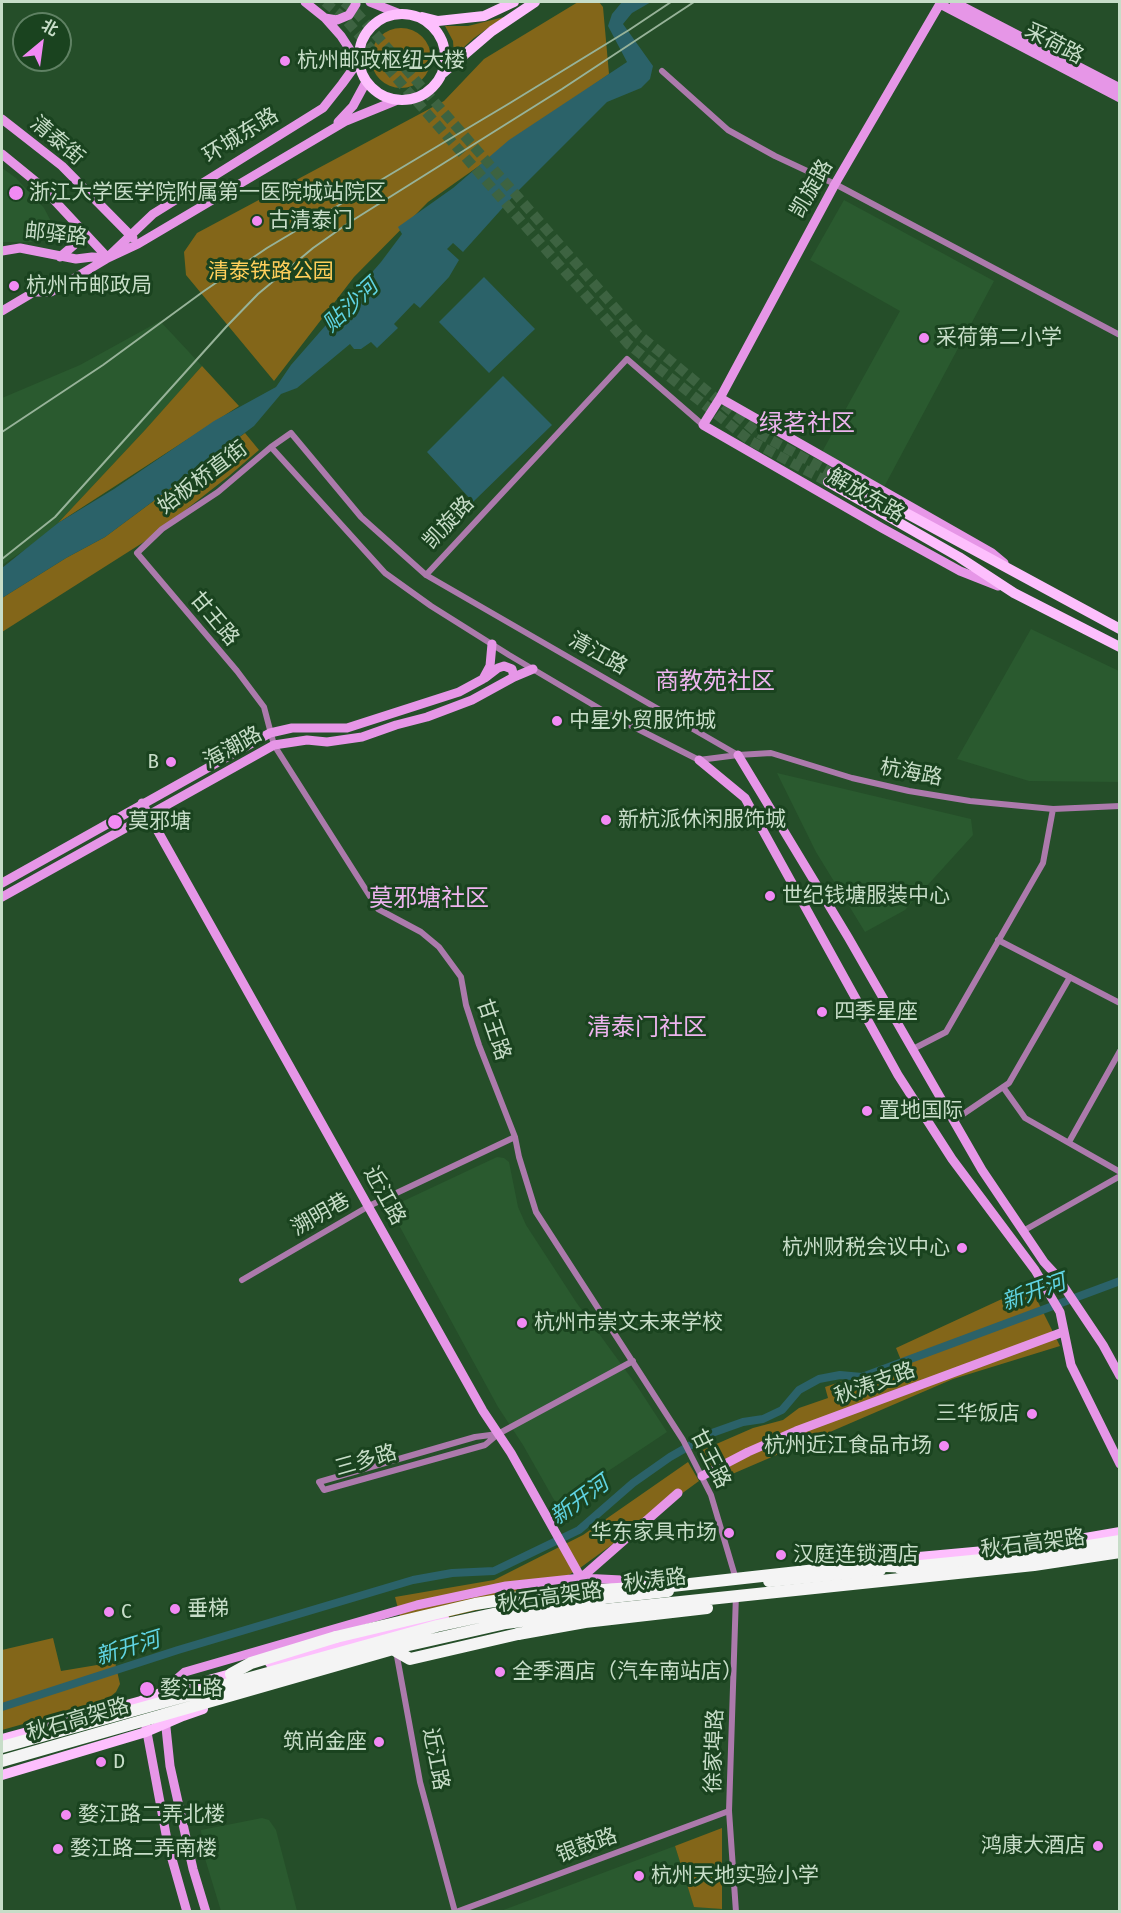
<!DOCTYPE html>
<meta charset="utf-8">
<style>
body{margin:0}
#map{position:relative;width:1121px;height:1913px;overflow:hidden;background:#254e29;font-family:"Fira Sans Condensed","Noto Sans SC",sans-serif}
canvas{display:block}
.frame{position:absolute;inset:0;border:3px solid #c7ddc8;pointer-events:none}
.north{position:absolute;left:12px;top:12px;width:60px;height:60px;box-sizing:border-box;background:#1a431f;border:2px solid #5f8163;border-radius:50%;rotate:29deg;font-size:16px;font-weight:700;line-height:24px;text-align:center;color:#c7ddc8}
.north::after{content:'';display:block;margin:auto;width:21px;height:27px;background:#f18af4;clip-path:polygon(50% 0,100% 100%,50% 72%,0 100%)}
</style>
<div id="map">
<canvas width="1121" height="1913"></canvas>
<div class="frame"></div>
<div class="north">北</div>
</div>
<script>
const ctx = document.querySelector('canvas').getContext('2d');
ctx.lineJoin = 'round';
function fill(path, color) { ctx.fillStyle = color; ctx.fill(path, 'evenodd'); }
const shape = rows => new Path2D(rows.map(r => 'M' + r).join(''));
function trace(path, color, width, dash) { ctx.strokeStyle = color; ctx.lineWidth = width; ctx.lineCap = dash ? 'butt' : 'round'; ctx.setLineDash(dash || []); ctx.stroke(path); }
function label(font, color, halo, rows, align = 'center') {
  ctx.font = font + ' "Fira Sans Condensed","Noto Sans SC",sans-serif'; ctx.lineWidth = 6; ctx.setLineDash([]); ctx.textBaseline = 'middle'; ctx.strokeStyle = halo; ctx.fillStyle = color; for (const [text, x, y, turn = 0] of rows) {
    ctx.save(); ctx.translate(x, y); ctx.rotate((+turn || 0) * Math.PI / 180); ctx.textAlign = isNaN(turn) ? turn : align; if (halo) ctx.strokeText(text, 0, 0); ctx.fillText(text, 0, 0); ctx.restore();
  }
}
const built = shape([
 [2,168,16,178,44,208,55,229,33,242,2,242],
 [844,200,994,281,884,487,822,452,900,311,810,260],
 [160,321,202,366,145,430,58,523,32,545,2,565,2,398,80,365],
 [1031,629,1119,671,1119,782,1029,781,957,759],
 [777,773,971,819,973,835,905,910,865,932,816,852],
 [497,1157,504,1158,509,1162,518,1207,526,1225,576,1302,637,1386,667,1432,557,1505,523,1445,498,1407,394,1216,393,1210,397,1204],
 [262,1818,269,1820,276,1830,297,1911,221,1911,203,1852,201,1830],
 [675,1846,694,1906,722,1909,722,1911,498,1912]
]);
const green = shape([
 [578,2,599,2,603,7,609,74,428,202,354,277,274,381,186,275,184,252,197,233,444,101,484,59],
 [504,17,474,38,454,56,453,41,445,26,468,26],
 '371 58a30 30 0 1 1 60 0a30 30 0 1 1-60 0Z',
 [202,366,239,406,58,523,145,430],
 [245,433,259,450,229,476,147,540,2,632,2,598,66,558,105,537],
 [1030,1286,1060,1346,953,1379,716,1481,698,1452,753,1428,783,1420,799,1408,828,1398,825,1387,846,1380,853,1392,905,1370,896,1348],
 [688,1462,699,1481,580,1568,535,1596,403,1628,395,1597,494,1580,583,1535],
 [53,1638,61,1671,115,1662,120,1684,116,1692,105,1701,2,1730,2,1650],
 [722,1828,722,1909,694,1907,675,1846]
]);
const water = shape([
 [622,2,651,2,632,13,623,24,653,66,650,79,641,88,607,102,517,192,463,252,453,243,447,249,459,260,449,277,420,308,414,303,394,324,398,328,377,348,371,342,361,349,354,349,350,344,297,388,281,394,254,426,105,537,66,558,2,598,2,568,58,523,114,489,214,421,276,387,291,365,381,262,402,234,398,227,453,188,509,140,627,62,608,26,612,14],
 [484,277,535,329,489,373,439,322],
 [503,376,552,425,473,502,427,452]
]);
const canal = shape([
 [2,1707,178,1650,413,1580,452,1573,494,1571,579,1530,633,1483,670,1457,712,1433,743,1422,763,1419,782,1410,799,1390,819,1379,840,1375,862,1377,1120,1281]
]);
const primaryTunnel = shape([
 [325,2,345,19,628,344,749,440,828,482],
 [344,2,356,12,638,334,758,433,832,473]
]);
const street = shape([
 [662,71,728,130,775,156,835,184,1120,335],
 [271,447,385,573,431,606,509,655,612,716,699,760,738,755,771,753,852,778,909,791,970,801,1053,809,1120,806],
 [426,575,627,359,703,425],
 [998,940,1120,1003],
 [913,1049,946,1032,1043,863,1053,809],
 [1003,1087,1025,1118,1120,1172],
 [953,1121,1009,1083,1070,977],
 [1069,1142,1120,1051],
 [1023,1231,1120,1176],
 [242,1280,369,1206,515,1137],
 [498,1434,475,1437,319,1482,324,1490,485,1445,498,1434,633,1361],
 [735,1576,711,1495,683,1440,536,1212,519,1157,515,1137,479,1045,466,1005,461,977,439,947,421,932,378,909,274,745,264,707,237,671,137,553,162,529,218,492,271,447,291,433,361,517,426,575,738,755],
 [396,1651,420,1782,455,1912],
 [456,1912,729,1811],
 [736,1912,729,1811,736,1594]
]);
const secondary = shape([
 [370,2,400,14],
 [941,2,835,184,720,398,703,425,882,528,960,571,998,586],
 [954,2,1120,88],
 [940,4,1120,98],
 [325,18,337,20,349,15,356,4,355,2],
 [2,119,62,166,133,238],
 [338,122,353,106,366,82],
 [2,154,40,185,108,258],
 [2,251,20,248,76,259,92,257,108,258],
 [111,254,153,214,323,108,342,84,358,62,341,36,325,18,305,2],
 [60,257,74,245,83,231],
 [2,311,34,292,51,292,108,258,138,244,346,121,395,101],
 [720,398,992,553,1004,563],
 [485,678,498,668,504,666,512,669,514,677],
 [738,755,848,937,982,1170,1044,1262,1056,1275,1103,1345,1120,1376],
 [699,760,745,798,898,1075,952,1159,1035,1270,1060,1312,1071,1365,1120,1464],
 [142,803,483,1411,511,1453,581,1578,583,1597],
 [2,883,270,733,292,728,347,728,459,692,483,679,490,666,492,644],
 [2,897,274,745,307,740,327,742,362,737,396,725,427,717,472,700,514,677,533,669],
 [702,1476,748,1452,796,1431,1063,1332],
 [581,1578,678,1493],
 [162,1692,185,1672,417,1605,506,1586,581,1578,662,1582],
 [165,1718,170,1766,193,1869,206,1912],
 [146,1727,168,1845,187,1912]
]);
const primary = shape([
 '359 57a43 43 0 1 1 86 0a43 43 0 1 1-86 0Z',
 [422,17,438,21,484,16,514,2],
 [443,73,492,31,535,2],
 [832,473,1120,629],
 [828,482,959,557,1014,593,1120,647],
 [875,1561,1039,1546,1120,1532],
 [270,1663,444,1618],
 [2,1739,141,1701,161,1693,238,1672],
 [2,1775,146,1732,183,1716,203,1709]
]);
const highway = shape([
 [900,1568,1033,1555,1120,1541],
 [769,1581,880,1570],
 [603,1598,668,1591],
 [396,1651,410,1659,518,1634],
 [231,1674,251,1663,336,1637]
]);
const rail = shape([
 [2,432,103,365,204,291,267,248,510,103,629,30,671,2],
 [2,559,55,517,226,327,258,294,313,248,350,222,562,89,694,2]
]);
const highwayBridge = shape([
 [518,1634,585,1622,707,1608],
 [336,1637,475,1604,545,1593,672,1586,861,1565,911,1567],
 [2,1747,437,1626,507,1611,603,1598],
 [2,1761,400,1647,506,1623,604,1610,1034,1565,1120,1552]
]);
const markers = [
 [285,61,6,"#f18af4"],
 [16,193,8,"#f18af4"],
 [257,221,6,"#f18af4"],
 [14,286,6,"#f18af4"],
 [924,338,6,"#f18af4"],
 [557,721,6,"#f18af4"],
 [171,762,6,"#f18af4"],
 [606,820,6,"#f18af4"],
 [115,822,8,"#f18af4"],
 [770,896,6,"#f18af4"],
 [822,1012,6,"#f18af4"],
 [867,1111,6,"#f18af4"],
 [962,1248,6,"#f18af4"],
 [522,1323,6,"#f18af4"],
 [1032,1414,6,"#f18af4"],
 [944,1446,6,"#f18af4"],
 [729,1533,6,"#f18af4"],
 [781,1555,6,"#f18af4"],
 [175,1609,6,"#f18af4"],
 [109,1612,6,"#f18af4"],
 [500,1672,6,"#f18af4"],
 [147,1689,8,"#f18af4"],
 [379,1742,6,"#f18af4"],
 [101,1762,6,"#f18af4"],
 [66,1815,6,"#f18af4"],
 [1098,1846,6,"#f18af4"],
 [58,1849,6,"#f18af4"],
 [639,1876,6,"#f18af4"]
];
const streetNames = [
 ["采荷路",1054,44,28],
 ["环城东路",241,136,-32],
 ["清泰街",57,141,40],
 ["凯旋路",812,189,-60],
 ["邮驿路",56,235,6],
 ["始板桥直街",203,478,-37],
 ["解放东路",866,496,30],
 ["凯旋路",449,523,-47],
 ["甘王路",214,619,50],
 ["清江路",598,654,29],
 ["海潮路",233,748,-29],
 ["杭海路",911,773,11],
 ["甘王路",493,1030,71],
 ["近江路",384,1196,61],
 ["溯明巷",321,1215,-30],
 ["秋涛支路",875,1384,-20],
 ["甘王路",710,1459,63],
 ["三多路",366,1461,-16],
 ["秋石高架路",1033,1544,-7],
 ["秋涛路",655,1581,-7],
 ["秋石高架路",550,1598,-8],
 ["秋石高架路",78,1720,-16],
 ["徐家埠路",715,1751,-88],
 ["近江路",435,1759,79],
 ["银鼓路",587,1846,-20]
];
const poiNames = [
 ["杭州邮政枢纽大楼",297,61],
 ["浙江大学医学院附属第一医院城站院区",29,193],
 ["古清泰门",269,221],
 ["杭州市邮政局",26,286],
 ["采荷第二小学",936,338],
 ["中星外贸服饰城",569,721],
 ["B",159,762,"right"],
 ["新杭派休闲服饰城",618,820],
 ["莫邪塘",128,822],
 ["世纪钱塘服装中心",782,896],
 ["四季星座",834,1012],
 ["置地国际",879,1111],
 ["杭州财税会议中心",950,1248,"right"],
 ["杭州市崇文未来学校",534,1323],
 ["三华饭店",1020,1414,"right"],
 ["杭州近江食品市场",932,1446,"right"],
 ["华东家具市场",717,1533,"right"],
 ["汉庭连锁酒店",793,1555],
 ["垂梯",187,1609],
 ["C",121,1612],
 ["全季酒店（汽车南站店）",512,1672],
 ["婺江路",160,1689],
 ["筑尚金座",367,1742,"right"],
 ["D",113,1762],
 ["婺江路二弄北楼",78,1815],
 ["鸿康大酒店",1086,1846,"right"],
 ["婺江路二弄南楼",70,1849],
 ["杭州天地实验小学",651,1876]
];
const parkNames = [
 ["清泰铁路公园",271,272]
];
const waterNames = [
 ["贴沙河",351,306,-43],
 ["新开河",1034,1293,-20],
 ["新开河",580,1501,-36],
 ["新开河",128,1649,-17]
];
const quarterNames = [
 ["绿茗社区",807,424],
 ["商教苑社区",715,682],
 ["莫邪塘社区",429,899],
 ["清泰门社区",647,1028]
];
fill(built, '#2a5a2f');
fill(green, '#836619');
fill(water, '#2b6269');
trace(canal, '#2b6269', 8);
trace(primaryTunnel, '#3d6341', 10, [10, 5]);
trace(street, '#ac7aac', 6);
trace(secondary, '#e696e7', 9);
trace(primary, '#fdbffd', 10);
trace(highway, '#f4f4f4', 12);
trace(rail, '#97b399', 2);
trace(highwayBridge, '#f4f4f4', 12);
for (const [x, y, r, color] of markers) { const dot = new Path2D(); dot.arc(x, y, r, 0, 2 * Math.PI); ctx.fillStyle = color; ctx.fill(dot); trace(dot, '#1a431f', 2); }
label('21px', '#c7ddc8', '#1a431f', streetNames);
label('21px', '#c7ddc8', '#1a431f', poiNames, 'left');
label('21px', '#ffcf5b', '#1a431f', parkNames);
label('italic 22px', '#60d4e3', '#1a431f', waterNames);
label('24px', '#edb4ee', '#1a431f', quarterNames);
</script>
